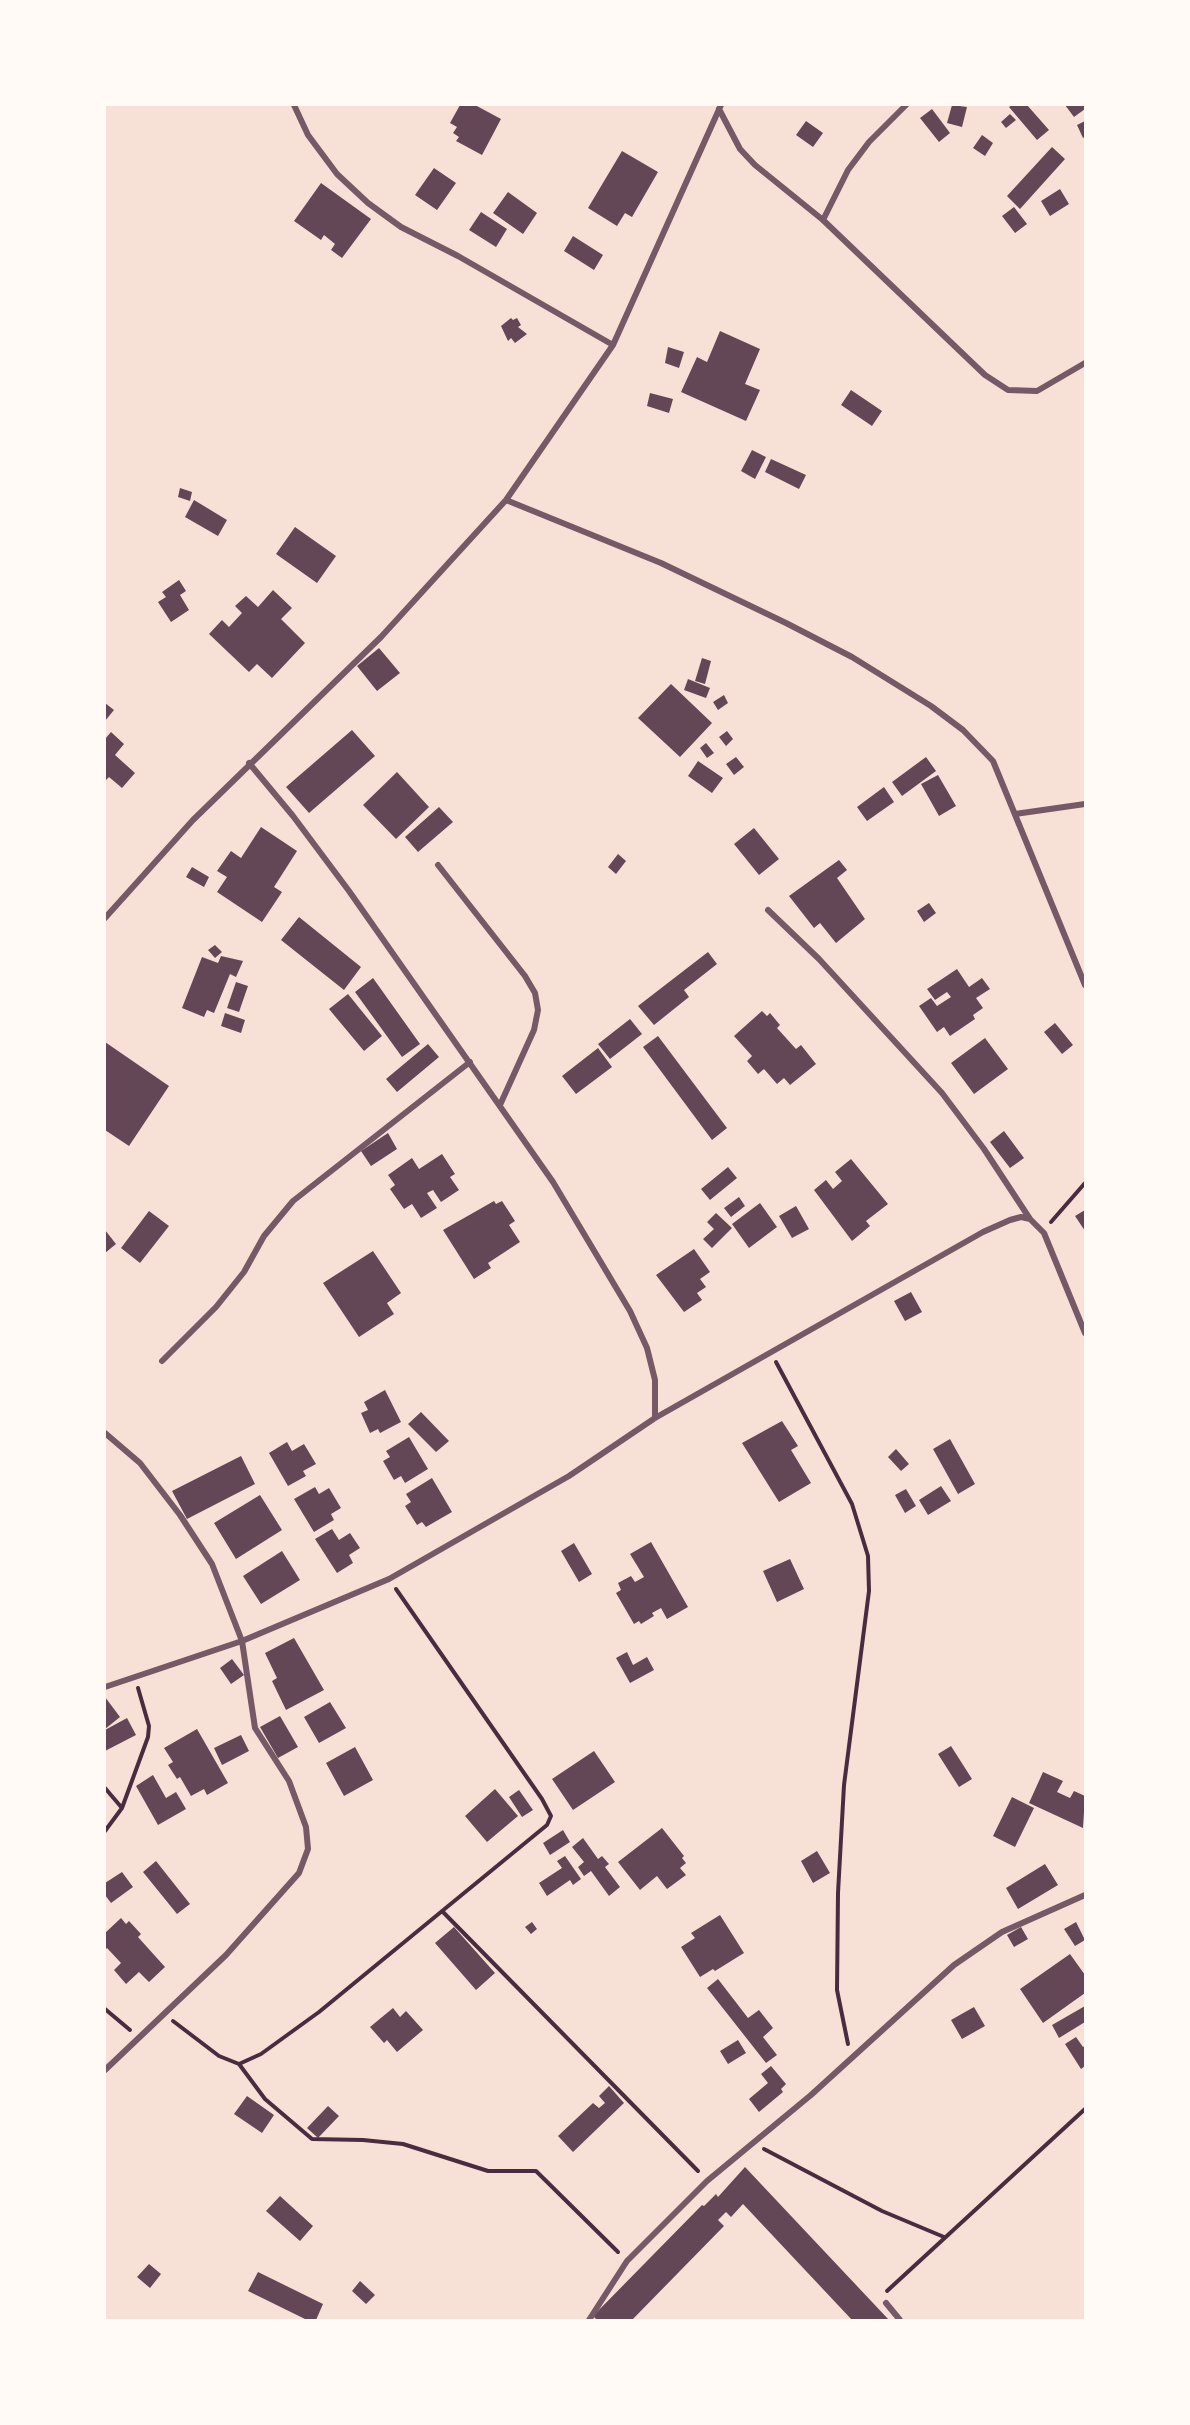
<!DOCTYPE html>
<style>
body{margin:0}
#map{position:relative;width:1190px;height:2425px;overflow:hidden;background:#f7e1d7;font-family:"Space Grotesk",sans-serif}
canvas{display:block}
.frame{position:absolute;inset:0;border:106px solid #fffaf5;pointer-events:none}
</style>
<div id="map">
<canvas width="1190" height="2425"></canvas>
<div class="frame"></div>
</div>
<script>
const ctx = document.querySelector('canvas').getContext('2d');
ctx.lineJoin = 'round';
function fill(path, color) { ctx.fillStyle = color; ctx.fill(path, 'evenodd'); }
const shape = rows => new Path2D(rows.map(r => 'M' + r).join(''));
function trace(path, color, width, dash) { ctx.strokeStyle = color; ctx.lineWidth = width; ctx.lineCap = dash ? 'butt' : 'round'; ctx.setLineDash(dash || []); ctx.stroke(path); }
const building = shape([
 [460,105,475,105,501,119,482,155,456,141,459,137,453,133,457,127,450,123],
 [952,105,967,107,962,127,947,123],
 [1012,105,1027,105,1049,130,1037,140,1009,107],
 [1065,105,1085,105,1085,109,1074,117],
 [932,109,950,133,939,142,920,118],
 [1010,114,1016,120,1006,128,1001,122],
 [806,121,823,133,813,147,796,135],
 [1085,121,1085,137,1083,138,1077,125],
 [982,135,993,143,985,156,973,148],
 [1052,147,1065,159,1020,209,1007,196],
 [622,151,658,172,632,217,625,213,617,226,588,208],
 [434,168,456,183,437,210,415,195],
 [321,183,371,219,342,258,331,250,335,244,324,235,321,240,294,221],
 [1060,189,1069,204,1050,216,1041,201],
 [508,192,537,213,523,234,493,213],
 [1014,207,1027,224,1015,233,1002,216],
 [481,212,507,229,496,247,469,230],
 [573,236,603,255,594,270,564,251],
 [511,318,513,320,517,318,521,325,518,327,527,334,515,343,511,338,508,341,501,326],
 [720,331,760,349,745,384,760,390,746,421,681,392,697,357,707,362],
 [668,347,684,352,679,368,665,363],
 [851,390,882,411,872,426,841,405],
 [650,393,673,399,669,413,647,406],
 [752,450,766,457,755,479,741,471],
 [771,459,806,475,799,489,765,472],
 [180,488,192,492,190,501,178,497],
 [194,500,227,520,218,536,185,517],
 [295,527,336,556,317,583,276,554],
 [179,580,186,591,180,595,189,610,171,622,158,602,166,597,162,592],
 [273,590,292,608,281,619,305,643,272,678,257,664,249,672,209,634,222,620,229,627,242,613,235,606,246,596,258,607],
 [379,648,400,673,377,691,357,666],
 [702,658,711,661,705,684,695,681],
 [688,679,710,688,706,698,684,690],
 [671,684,712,723,680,757,638,718],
 [724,695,728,703,718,710,713,702],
 [105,703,114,710,105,721],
 [352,730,375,756,309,813,286,787],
 [727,731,733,739,726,746,719,737],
 [111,732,124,744,115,755,135,773,122,788,109,777,105,781,105,739],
 [706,743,714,753,707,758,700,748],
 [736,757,744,767,734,775,726,764],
 [926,757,936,771,902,796,892,782],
 [698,761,723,778,712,793,688,776],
 [397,772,429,807,396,839,363,805],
 [938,775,956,806,939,816,921,784],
 [884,787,894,802,867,821,857,807],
 [439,807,453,822,418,852,405,837],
 [261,827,297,851,274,887,282,892,262,922,217,892,227,877,217,871,231,851,241,858],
 [754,828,779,859,759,875,734,844],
 [618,854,626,861,616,874,608,867],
 [839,860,847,870,837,878,865,919,836,943,820,923,814,928,789,896],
 [192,867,209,877,204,887,186,877],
 [929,903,936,913,924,922,917,911],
 [299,917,361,967,344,990,281,940],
 [215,945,222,952,215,958,208,950],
 [708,952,717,964,684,990,689,997,654,1025,638,1006],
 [221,956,243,961,236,977,230,974,214,1013,207,1010,204,1017,182,1008,202,957,218,963],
 [957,969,969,987,982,978,990,989,976,998,983,1008,973,1015,975,1019,950,1036,944,1027,937,1032,919,1006,931,998,937,1006,951,997,947,992,935,1000,927,989],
 [373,978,420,1044,402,1057,355,992],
 [236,982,248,986,239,1012,227,1008],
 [348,994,382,1036,364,1051,329,1009],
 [762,1011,767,1016,770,1013,780,1025,777,1028,796,1049,801,1045,816,1064,790,1085,784,1078,777,1084,764,1069,758,1074,747,1061,752,1056,734,1036],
 [225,1013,245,1020,241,1033,221,1026],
 [630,1019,642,1034,610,1059,598,1044],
 [1055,1023,1073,1045,1062,1054,1044,1032],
 [658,1036,727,1128,712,1140,643,1047],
 [985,1038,1008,1069,974,1094,951,1063],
 [105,1042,169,1086,129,1146,105,1130],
 [428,1044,439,1057,397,1092,386,1079],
 [598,1048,612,1067,576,1094,562,1076],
 [1004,1131,1024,1158,1010,1168,990,1142],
 [388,1133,397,1149,371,1166,361,1151],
 [442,1154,455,1174,450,1177,459,1190,441,1202,433,1190,427,1193,437,1208,421,1218,412,1204,404,1209,390,1189,395,1185,388,1175,412,1158,419,1169],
 [851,1159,888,1204,866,1221,870,1226,852,1241,814,1190,826,1180,833,1189,842,1181,835,1172],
 [728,1167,737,1178,710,1200,701,1189],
 [739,1197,745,1206,731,1217,724,1208],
 [494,1201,496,1204,502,1201,515,1221,509,1225,520,1242,488,1263,491,1268,474,1279,443,1230],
 [760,1203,777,1227,749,1248,732,1224],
 [796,1206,809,1229,792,1238,779,1216],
 [1085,1210,1085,1231,1075,1216],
 [149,1211,169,1226,140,1263,121,1248],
 [716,1213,732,1228,712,1248,703,1239,714,1229,707,1222],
 [105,1230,116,1244,105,1253],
 [694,1249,710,1272,700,1279,706,1287,697,1293,702,1300,684,1312,656,1275],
 [373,1251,401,1293,387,1303,394,1314,359,1337,323,1283],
 [911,1292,922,1312,905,1321,894,1301],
 [385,1390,401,1422,380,1433,378,1429,370,1433,361,1413,368,1410,364,1402],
 [421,1412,449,1441,436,1452,408,1424],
 [782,1421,798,1446,791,1450,811,1483,779,1502,742,1443],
 [409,1437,428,1469,405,1483,401,1476,394,1480,383,1461,390,1457,386,1451],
 [950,1439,975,1484,958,1494,933,1449],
 [287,1442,292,1451,304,1444,316,1464,303,1471,306,1476,288,1486,269,1453],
 [896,1449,909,1464,901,1471,888,1457],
 [241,1456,255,1484,187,1519,172,1491],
 [432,1478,452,1512,426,1527,422,1522,417,1525,405,1506,411,1502,406,1494],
 [941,1486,951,1501,928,1515,919,1500],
 [315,1487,319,1494,329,1488,341,1508,331,1514,334,1520,314,1532,294,1499],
 [906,1489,916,1506,905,1513,895,1495],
 [260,1495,282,1530,236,1559,214,1523],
 [332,1529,339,1540,350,1533,360,1548,349,1555,353,1563,337,1573,315,1539],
 [651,1542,688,1607,667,1619,661,1608,652,1613,654,1616,641,1624,639,1621,634,1624,616,1593,621,1590,618,1583,631,1576,635,1582,644,1577,630,1554],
 [574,1543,592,1574,579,1582,561,1551],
 [282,1551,300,1580,261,1604,243,1576],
 [790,1559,804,1589,777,1602,763,1571],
 [294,1638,324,1690,286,1710,272,1681,277,1678,265,1653],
 [627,1652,633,1665,647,1657,654,1670,630,1683,616,1658],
 [232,1659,244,1675,231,1684,220,1668],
 [105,1697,120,1717,105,1729],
 [330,1702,346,1728,319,1743,304,1717],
 [280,1716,298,1747,278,1758,260,1727],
 [127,1718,136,1735,105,1751,105,1730],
 [197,1729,228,1783,207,1795,204,1789,191,1796,180,1777,177,1779,168,1765,173,1762,164,1748],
 [241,1735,249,1751,222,1765,214,1748],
 [951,1746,972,1779,959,1787,938,1754],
 [355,1747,373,1780,344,1796,326,1763],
 [594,1751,615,1782,573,1810,552,1779],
 [1043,1772,1063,1781,1057,1792,1070,1798,1074,1791,1085,1796,1083,1828,1029,1803],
 [153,1775,166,1798,176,1792,186,1809,158,1825,136,1786],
 [495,1789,518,1816,487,1842,465,1816],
 [519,1790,533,1810,522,1817,509,1797],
 [1012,1797,1034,1808,1015,1847,993,1836],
 [662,1828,684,1856,682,1858,686,1863,680,1868,686,1875,667,1889,657,1876,640,1890,618,1862],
 [563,1830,570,1842,550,1855,543,1843],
 [583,1838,598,1859,602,1856,609,1864,605,1867,620,1887,609,1896,591,1871,584,1876,578,1867,584,1862,572,1847],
 [817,1851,830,1873,813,1883,801,1861],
 [565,1856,581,1879,573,1885,570,1880,547,1896,539,1883,562,1868,557,1861],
 [156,1861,190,1904,177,1914,143,1872],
 [1045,1864,1058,1885,1018,1909,1006,1888],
 [122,1872,133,1887,111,1903,105,1895,105,1883],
 [720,1915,744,1953,715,1971,713,1969,700,1977,681,1947,695,1938,691,1933],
 [121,1918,126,1924,129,1921,141,1934,138,1937,165,1967,149,1982,139,1972,126,1984,114,1970,121,1963,107,1948,105,1950,105,1933],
 [532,1922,537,1929,531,1934,525,1927],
 [1076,1922,1085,1940,1075,1946,1064,1929],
 [454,1927,495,1973,476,1990,435,1943],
 [1021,1927,1028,1939,1014,1947,1007,1935],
 [1070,1954,1085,1975,1085,1993,1043,2023,1020,1989],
 [718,1979,748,2018,759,2010,773,2028,763,2037,777,2055,766,2063,707,1988],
 [1085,2006,1085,2022,1059,2038,1052,2025],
 [974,2007,985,2026,962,2039,951,2020],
 [393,2008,400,2017,406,2011,423,2030,397,2052,387,2040,384,2043,370,2027],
 [1076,2037,1083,2047,1085,2046,1085,2066,1081,2069,1065,2044],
 [738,2040,746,2053,728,2064,720,2051],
 [771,2066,786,2084,781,2089,783,2092,759,2112,749,2099,768,2083,761,2074],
 [609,2086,624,2103,573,2152,558,2136,593,2103,599,2108,605,2103,599,2096],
 [247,2096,274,2115,262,2133,234,2114],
 [328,2106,339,2116,318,2138,307,2128],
 [745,2167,889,2320,852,2320,743,2204,731,2217,726,2212,718,2220,724,2226,632,2320,597,2320,593,2316,702,2205,704,2206,716,2194,718,2197],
 [280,2196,313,2226,300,2241,266,2211],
 [149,2264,161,2274,150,2288,137,2277],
 [258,2272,323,2304,316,2320,307,2320,248,2291],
 [360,2281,375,2295,366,2304,352,2291]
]);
const path = shape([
 [1051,1222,1085,1183],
 [776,1362,852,1504,868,1556,869,1591,844,1785,838,1893,837,1990,848,2044],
 [105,1788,122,1808],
 [105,1831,122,1808,148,1737,149,1726,138,1688],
 [442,1911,698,2171],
 [105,2009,130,2030],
 [173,2021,219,2056,239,2064,261,2054,319,2012,547,1825,551,1816,542,1799,396,1589],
 [239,2064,265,2099,312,2139,363,2140,403,2144,488,2171,536,2171,618,2252],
 [764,2149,882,2211,944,2237],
 [887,2291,1085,2109]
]);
const minor = shape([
 [294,105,308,135,337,174,368,203,401,227,458,256,613,345],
 [719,109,740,149,755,165,823,220,985,375,1008,390,1037,391,1085,363],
 [823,220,848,170,869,142,906,105],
 [506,500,661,563,786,623,852,657,931,706,963,730,993,761,1085,985],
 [249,763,293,816,349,891,553,1182,630,1311,647,1348,655,1380,655,1418],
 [1015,814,1085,804],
 [438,865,525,976,535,993,538,1010,534,1030,500,1105],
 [768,910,819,959,942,1093,984,1149,1030,1219],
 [105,918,193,820,381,637,506,500,613,345,721,105],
 [162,1361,216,1307,244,1272,264,1236,293,1201,470,1062],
 [105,1433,140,1463,180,1515,212,1564,242,1641,255,1728,289,1781,306,1827,308,1849,299,1873,226,1955,105,2070],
 [105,1687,242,1641,389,1579,569,1476,655,1418,983,1232,1010,1220,1021,1217,1030,1219,1044,1233,1085,1333],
 [886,2303,900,2320],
 [589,2320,627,2261,707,2181,811,2095,954,1965,1002,1932,1085,1895]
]);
fill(building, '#644757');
trace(path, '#4a2c40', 4);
trace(minor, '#755966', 6);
</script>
